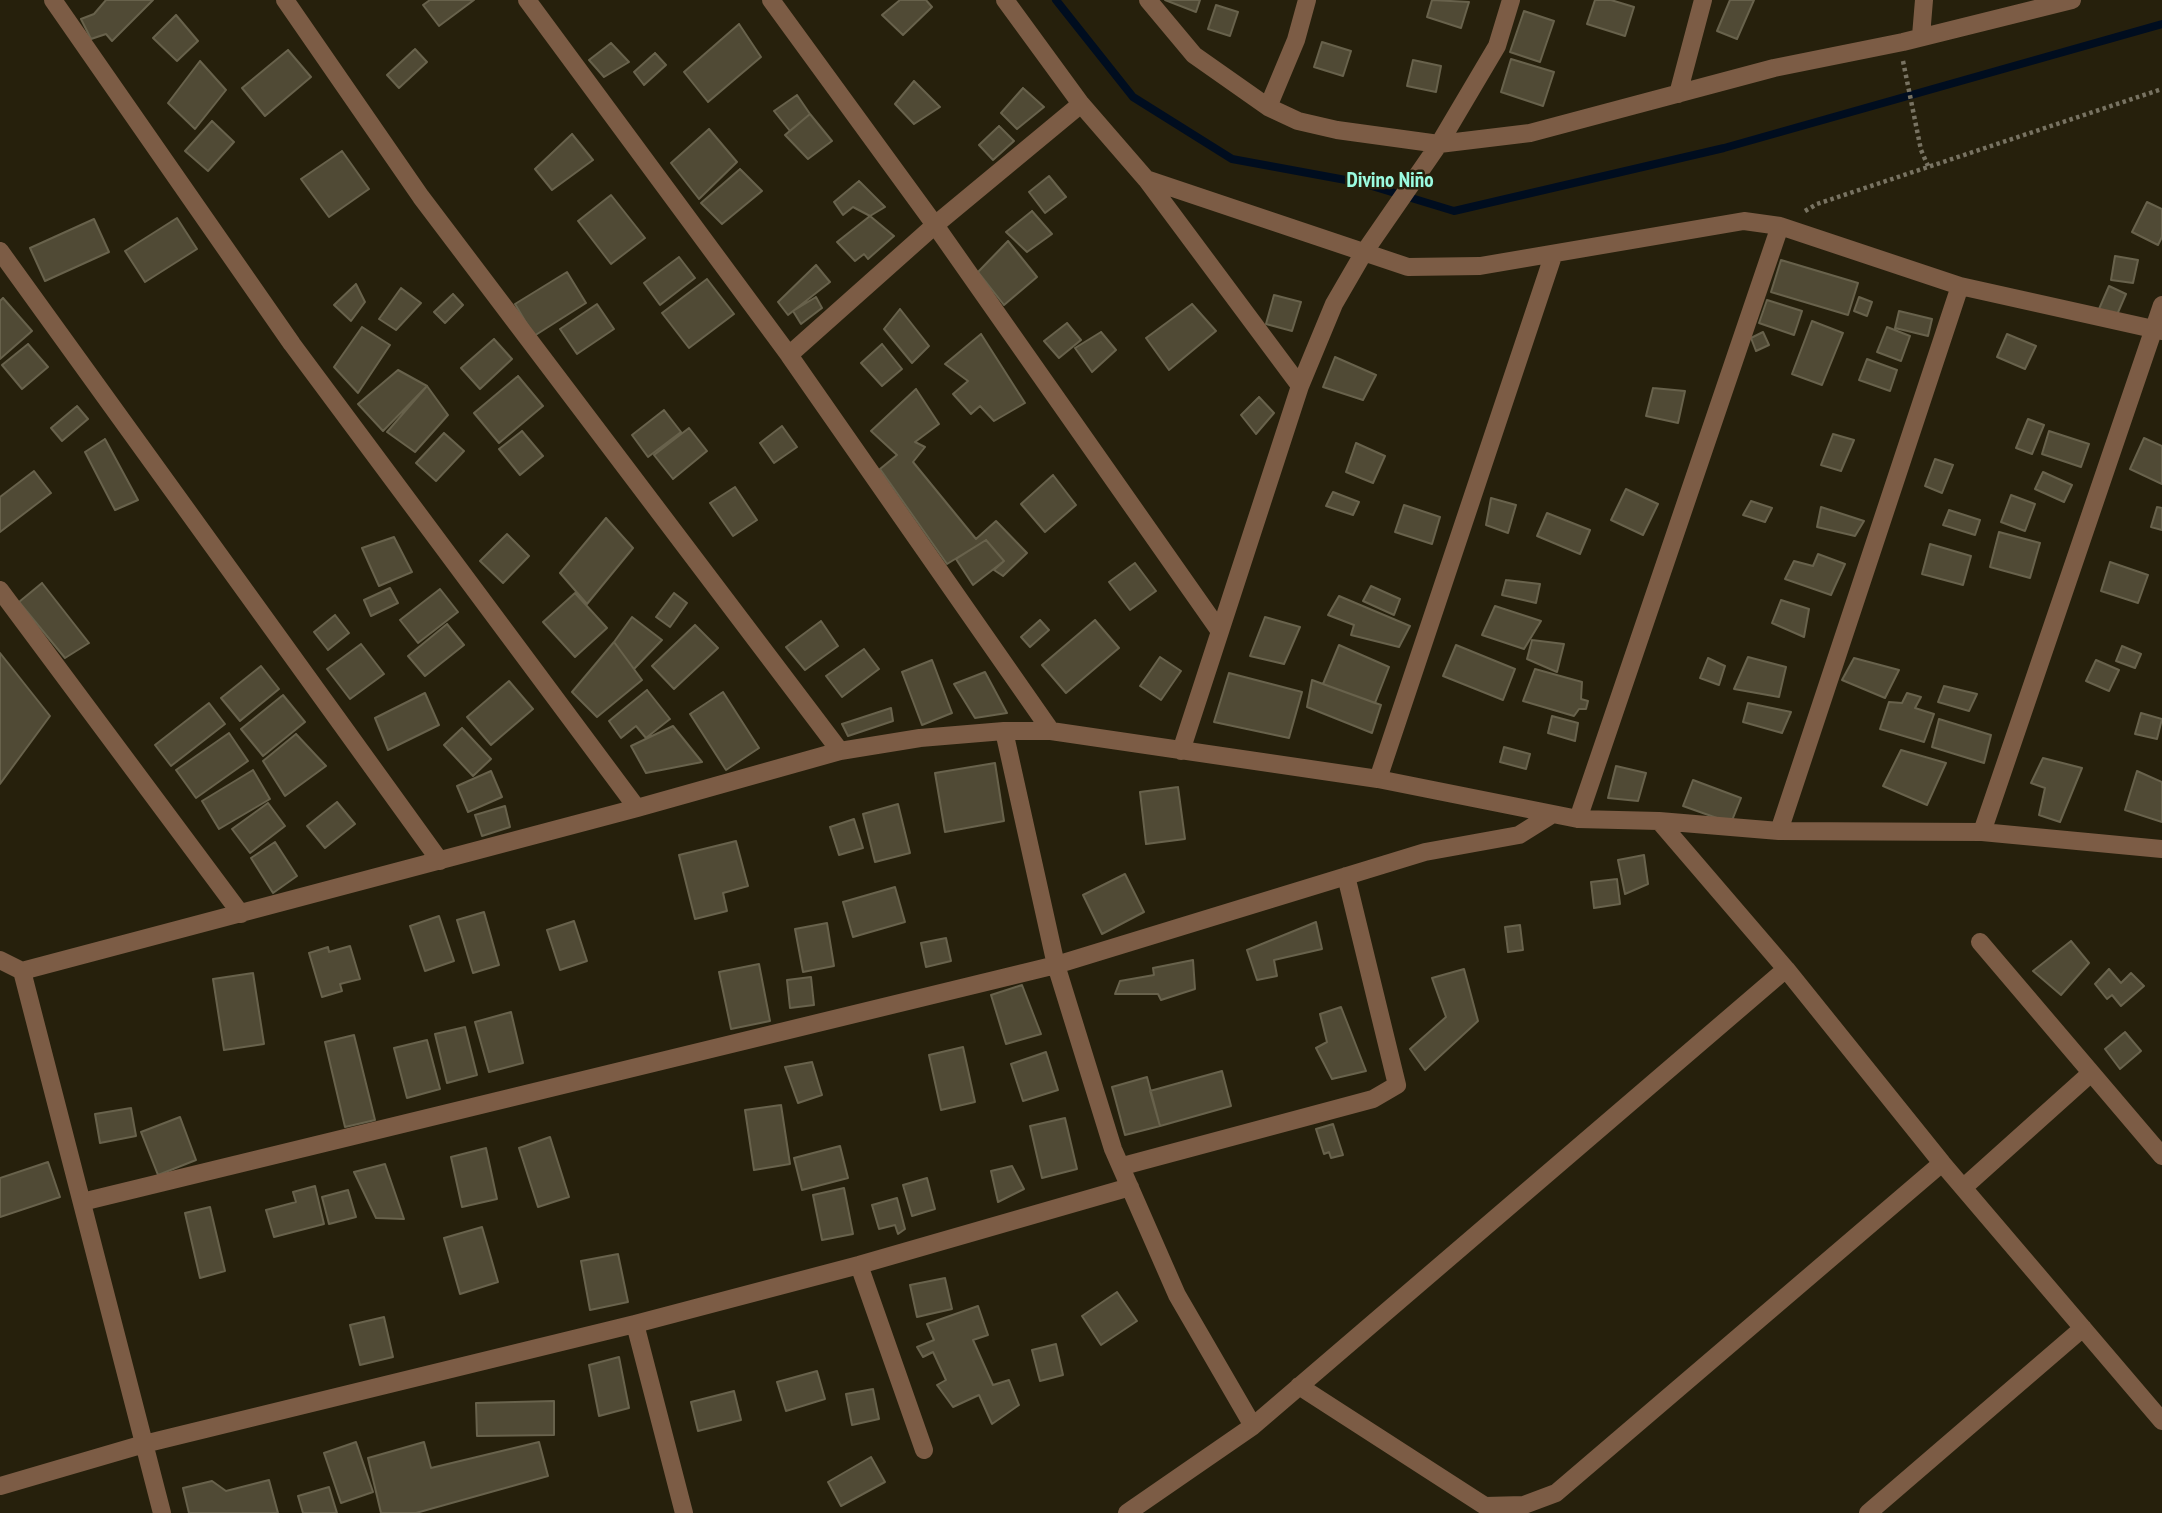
<!DOCTYPE html>
<meta charset="utf-8">
<style>
body{margin:0}
canvas{display:block;background:#26200c}
</style>
<canvas width="2162" height="1513"></canvas>
<script>
const ctx = document.querySelector('canvas').getContext('2d');
ctx.lineJoin = 'round';
const shape = rows => new Path2D(rows.map(r => 'M' + r).join(''));
function trace(path, color, width, dash) { ctx.strokeStyle = color; ctx.lineWidth = width; ctx.lineCap = dash ? 'butt' : 'round'; ctx.setLineDash(dash || []); ctx.stroke(path); }
function fill(path, color) { ctx.fillStyle = color; ctx.fill(path, 'evenodd'); }
function label(font, color, halo, rows, align = 'center') {
  ctx.font = font + ' "PT Sans Narrow",sans-serif'; ctx.lineWidth = 5; ctx.setLineDash([]); ctx.textBaseline = 'middle'; ctx.strokeStyle = halo; ctx.fillStyle = color; for (const [text, x, y, turn = 0] of rows) {
    ctx.save(); ctx.translate(x, y); ctx.rotate((+turn || 0) * Math.PI / 180); ctx.textAlign = isNaN(turn) ? turn : align; if (halo) ctx.strokeText(text, 0, 0); ctx.fillText(text, 0, 0); ctx.restore();
  }
}
const stream = shape([
 [1056,0,1133,97,1232,159,1362,183,1454,211,1724,148,2162,24]
]);
const building = shape([
 [106,0,153,0,112,41,106,34,91,39,81,19,94,14,106,0],
 [430,0,474,0,439,26,423,5,430,0],
 [900,0,926,0,932,7,903,35,882,15,900,0],
 [1165,0,1200,0,1196,12,1165,0],
 [1432,0,1469,2,1461,28,1427,17,1432,0],
 [1595,0,1611,0,1634,7,1625,36,1587,24,1595,0],
 [1730,0,1754,0,1737,39,1717,31,1730,0],
 [1216,5,1238,12,1230,36,1208,29,1216,5],
 [1524,11,1554,21,1540,62,1510,52,1524,11],
 [176,15,198,41,177,61,153,38,176,15],
 [739,24,761,57,708,102,684,72,739,24],
 [1322,42,1351,51,1343,76,1314,67,1322,42],
 [611,43,629,62,604,77,589,60,611,43],
 [415,49,427,62,399,88,387,75,415,49],
 [288,50,311,77,265,116,242,88,288,50],
 [655,53,666,65,644,85,634,72,655,53],
 [1511,59,1554,72,1543,106,1501,92,1511,59],
 [1413,60,1441,66,1436,92,1407,86,1413,60],
 [200,61,226,90,195,129,168,103,200,61],
 [914,81,940,107,914,124,895,104,914,81],
 [1023,88,1044,107,1017,129,1001,113,1023,88],
 [797,95,810,114,790,131,774,111,797,95],
 [810,114,832,141,808,159,785,135,810,114],
 [212,121,234,142,208,171,185,151,212,121],
 [999,126,1014,141,993,160,979,145,999,126],
 [709,129,737,162,699,199,671,163,709,129],
 [572,134,593,160,552,190,535,169,572,134],
 [342,151,369,189,329,217,301,179,342,151],
 [740,169,762,191,722,224,701,203,740,169],
 [1049,176,1066,197,1045,213,1029,192,1049,176],
 [859,181,885,207,870,216,853,207,843,215,834,202,859,181],
 [611,195,645,238,611,264,578,221,611,195],
 [2147,202,2162,209,2162,237,2158,245,2132,232,2147,202],
 [1032,211,1052,234,1027,252,1006,232,1032,211],
 [870,216,894,236,868,259,864,254,855,261,837,242,870,216],
 [177,218,197,249,145,282,125,251,177,218],
 [94,219,109,252,45,281,30,248,94,219],
 [1008,241,1037,277,1004,305,978,272,1008,241],
 [2115,256,2138,260,2133,283,2111,280,2115,256],
 [679,257,695,278,660,305,644,283,679,257],
 [1781,260,1858,283,1848,315,1771,292,1781,260],
 [816,265,830,282,788,315,778,302,816,265],
 [567,272,586,303,534,336,515,304,567,272],
 [707,279,734,314,689,348,662,313,707,279],
 [356,284,365,302,351,321,334,305,356,284],
 [2109,286,2126,294,2116,317,2099,309,2109,286],
 [401,288,421,303,396,330,379,319,401,288],
 [453,294,463,305,445,323,434,312,453,294],
 [1274,295,1301,302,1292,331,1266,324,1274,295],
 [816,297,822,308,801,324,793,311,816,297],
 [1859,297,1872,302,1867,316,1854,311,1859,297],
 [3,298,32,331,0,359,0,301,3,298],
 [1767,300,1802,311,1794,335,1759,323,1767,300],
 [597,304,614,329,577,354,560,329,597,304],
 [1192,304,1216,331,1169,370,1146,338,1192,304],
 [900,309,929,346,912,363,884,329,900,309],
 [1899,311,1932,319,1928,336,1895,328,1899,311],
 [1812,321,1843,333,1822,385,1792,374,1812,321],
 [1067,323,1081,340,1059,358,1044,341,1067,323],
 [362,327,390,345,358,393,334,367,362,327],
 [1887,327,1910,336,1901,361,1877,352,1887,327],
 [1101,332,1116,350,1092,372,1075,348,1101,332],
 [1763,332,1769,345,1756,351,1751,338,1763,332],
 [981,334,1025,403,994,421,980,406,971,414,953,394,968,381,945,364,981,334],
 [2007,334,2036,346,2025,369,1997,357,2007,334],
 [494,339,512,359,480,389,461,368,494,339],
 [28,344,48,367,22,389,2,365,28,344],
 [882,344,902,369,882,386,861,363,882,344],
 [1335,357,1376,375,1363,400,1323,387,1335,357],
 [1867,359,1897,370,1890,391,1859,380,1867,359],
 [398,370,427,386,383,431,358,404,398,370],
 [518,376,543,406,499,443,474,413,518,376],
 [427,386,448,415,415,452,387,432,427,386],
 [1653,388,1685,391,1678,423,1646,416,1653,388],
 [916,389,939,424,915,442,925,447,913,462,976,539,996,521,1027,553,1003,576,994,570,1004,561,986,540,947,564,880,469,897,455,871,431,916,389],
 [1259,397,1274,413,1256,434,1241,415,1259,397],
 [77,406,88,419,62,441,51,428,77,406],
 [664,410,681,432,648,457,632,435,664,410],
 [2028,419,2044,425,2032,454,2016,448,2028,419],
 [782,426,797,447,774,463,760,443,782,426],
 [689,428,707,451,673,479,654,455,689,428],
 [522,431,543,456,520,475,499,449,522,431],
 [2049,431,2089,444,2081,467,2042,454,2049,431],
 [444,433,464,451,436,481,416,463,444,433],
 [1833,434,1854,440,1841,471,1821,465,1833,434],
 [2144,438,2162,446,2162,484,2130,469,2144,438],
 [105,439,138,500,115,510,85,452,105,439],
 [1356,443,1385,456,1373,483,1346,472,1356,443],
 [1935,459,1953,465,1942,493,1925,486,1935,459],
 [34,471,51,493,0,532,0,497,34,471],
 [2043,472,2072,485,2064,502,2035,489,2043,472],
 [1053,475,1076,505,1045,532,1021,504,1053,475],
 [735,487,757,520,733,536,710,503,735,487],
 [1626,489,1658,504,1643,535,1611,520,1626,489],
 [1333,492,1359,502,1353,515,1326,506,1333,492],
 [2011,495,2035,504,2025,531,2001,522,2011,495],
 [1491,498,1516,505,1508,533,1486,525,1491,498],
 [1751,501,1772,508,1765,522,1743,515,1751,501],
 [1404,505,1440,517,1432,544,1395,532,1404,505],
 [1821,507,1864,521,1855,536,1817,527,1821,507],
 [2157,507,2162,508,2162,530,2151,527,2157,507],
 [1949,510,1980,520,1975,535,1943,525,1949,510],
 [1547,513,1590,530,1580,554,1537,536,1547,513],
 [606,518,633,548,587,604,560,573,606,518],
 [1999,532,2040,543,2030,578,1990,567,1999,532],
 [507,534,529,556,503,583,480,561,507,534],
 [394,537,412,572,379,586,362,548,394,537],
 [986,540,1004,561,973,585,956,559,986,540],
 [1930,544,1971,556,1963,585,1922,574,1930,544],
 [1818,554,1845,564,1831,595,1785,579,1794,561,1813,566,1818,554],
 [2110,562,2148,575,2138,603,2101,591,2110,562],
 [1135,563,1156,591,1130,610,1109,582,1135,563],
 [1506,580,1540,584,1536,603,1502,595,1506,580],
 [42,583,89,643,65,658,19,602,42,583],
 [1371,586,1400,599,1394,615,1363,601,1371,586],
 [390,588,398,603,371,616,364,600,390,588],
 [440,589,458,612,418,643,400,620,440,589],
 [575,593,607,628,575,657,543,622,575,593],
 [674,593,687,603,670,627,656,617,674,593],
 [1339,596,1410,626,1399,647,1351,635,1354,625,1328,615,1339,596],
 [1781,600,1809,609,1804,637,1772,623,1781,600],
 [1495,606,1541,621,1524,649,1482,635,1495,606],
 [335,615,349,633,328,650,314,632,335,615],
 [632,617,662,640,634,669,614,642,632,617],
 [1265,617,1300,627,1284,664,1250,656,1265,617],
 [1040,620,1049,630,1030,647,1021,637,1040,620],
 [1095,620,1119,648,1066,693,1042,665,1095,620],
 [821,621,838,646,805,670,786,647,821,621],
 [447,624,464,645,425,676,408,656,447,624],
 [695,625,718,648,674,689,652,666,695,625],
 [1532,640,1564,644,1557,672,1527,659,1532,640],
 [614,642,642,680,597,717,572,692,614,642],
 [361,644,384,674,350,699,327,669,361,644],
 [1339,645,1389,667,1375,703,1323,684,1339,645],
 [1456,645,1515,669,1503,700,1443,676,1456,645],
 [2122,646,2141,654,2135,668,2116,661,2122,646],
 [864,649,879,669,842,697,826,676,864,649],
 [0,653,50,716,0,784,0,653],
 [1160,657,1181,671,1161,700,1140,686,1160,657],
 [1748,657,1786,667,1779,697,1734,689,1748,657],
 [1708,658,1725,666,1719,685,1700,678,1708,658],
 [1854,658,1899,670,1885,698,1842,680,1854,658],
 [932,660,952,713,922,725,902,672,932,660],
 [2096,660,2119,670,2109,691,2086,681,2096,660],
 [261,666,279,689,240,721,221,698,261,666],
 [1535,669,1582,682,1581,699,1588,701,1586,709,1579,709,1574,716,1523,701,1535,669],
 [985,672,1007,713,975,718,954,684,985,672],
 [1229,673,1302,692,1289,738,1214,722,1229,673],
 [1312,680,1381,705,1372,733,1307,707,1312,680],
 [509,681,533,709,491,745,467,717,509,681],
 [1944,686,1977,694,1969,711,1938,702,1944,686],
 [647,690,670,719,646,738,636,726,621,738,609,721,647,690],
 [723,692,759,748,726,770,690,714,723,692],
 [425,693,439,725,388,750,375,718,425,693],
 [1907,693,1921,697,1915,708,1934,714,1924,742,1880,729,1889,702,1902,703,1907,693],
 [283,695,305,722,263,756,241,729,283,695],
 [209,703,225,724,171,766,155,745,209,703],
 [1748,703,1791,712,1782,733,1743,722,1748,703],
 [891,708,893,721,848,736,842,724,891,708],
 [2141,713,2162,719,2157,739,2135,734,2141,713],
 [1552,716,1578,723,1575,741,1548,733,1552,716],
 [1939,719,1991,735,1984,763,1932,747,1939,719],
 [673,726,702,762,646,773,631,746,673,726],
 [462,728,491,759,473,776,444,745,462,728],
 [229,733,248,761,196,798,176,770,229,733],
 [296,734,326,766,285,796,263,761,296,734],
 [1504,747,1530,754,1526,769,1500,762,1504,747],
 [1901,750,1946,763,1927,805,1883,786,1901,750],
 [2043,758,2082,768,2060,822,2039,815,2045,788,2031,783,2043,758],
 [995,763,1004,821,945,832,935,773,995,763],
 [1616,766,1646,773,1638,801,1608,798,1616,766],
 [253,770,270,799,219,829,202,801,253,770],
 [491,771,502,797,468,812,457,786,491,771],
 [2137,771,2162,782,2162,822,2125,810,2137,771],
 [1693,780,1741,798,1731,823,1683,806,1693,780],
 [1178,787,1185,839,1146,844,1140,792,1178,787],
 [337,802,355,824,325,848,307,826,337,802],
 [268,803,285,826,250,853,232,829,268,803],
 [898,804,910,853,875,862,863,814,898,804],
 [505,806,510,827,482,836,475,815,505,806],
 [854,819,863,848,839,855,830,827,854,819],
 [736,841,748,886,723,893,727,911,695,919,679,855,736,841],
 [275,842,297,876,273,893,251,858,275,842],
 [1644,855,1648,884,1625,894,1618,860,1644,855],
 [1125,874,1144,912,1102,934,1083,895,1125,874],
 [1617,879,1620,904,1594,908,1591,882,1617,879],
 [895,887,905,922,853,937,843,902,895,887],
 [484,912,499,965,473,973,457,920,484,912],
 [439,916,454,961,425,971,410,926,439,916],
 [574,921,587,961,560,970,547,930,574,921],
 [1316,922,1322,949,1274,960,1277,976,1257,980,1247,950,1316,922],
 [827,923,834,966,803,972,795,929,827,923],
 [1520,925,1523,950,1508,952,1505,927,1520,925],
 [946,938,951,961,926,967,921,943,946,938],
 [2071,941,2089,963,2061,995,2033,971,2071,941],
 [350,946,360,979,340,984,342,991,322,997,309,953,328,947,329,952,350,946],
 [1193,960,1195,989,1161,1000,1158,994,1115,994,1120,981,1154,975,1153,968,1193,960],
 [759,964,770,1021,731,1029,719,972,759,964],
 [1464,969,1478,1021,1425,1070,1410,1049,1446,1017,1432,978,1464,969],
 [2109,969,2121,983,2131,973,2144,986,2121,1006,2112,995,2107,999,2095,984,2109,969],
 [253,973,264,1044,224,1050,213,979,253,973],
 [811,977,814,1005,790,1008,787,980,811,977],
 [1022,985,1041,1034,1006,1044,991,995,1022,985],
 [1341,1007,1366,1071,1332,1079,1316,1048,1327,1042,1320,1014,1341,1007],
 [511,1012,523,1063,489,1072,475,1022,511,1012],
 [465,1027,477,1075,447,1083,435,1034,465,1027],
 [2125,1032,2141,1051,2120,1069,2105,1049,2125,1032],
 [354,1035,375,1120,345,1127,325,1042,354,1035],
 [427,1040,440,1089,407,1098,394,1048,427,1040],
 [963,1047,975,1102,941,1110,929,1055,963,1047],
 [1046,1052,1058,1090,1023,1101,1011,1064,1046,1052],
 [812,1062,822,1095,798,1103,785,1067,812,1062],
 [1222,1071,1231,1106,1160,1126,1150,1091,1222,1071],
 [1147,1077,1160,1126,1125,1135,1112,1087,1147,1077],
 [781,1105,790,1164,754,1170,745,1110,781,1105],
 [131,1108,136,1136,100,1143,95,1114,131,1108],
 [180,1117,196,1160,158,1175,141,1132,180,1117],
 [1065,1118,1077,1169,1042,1178,1030,1126,1065,1118],
 [1333,1124,1343,1155,1331,1158,1329,1152,1324,1154,1316,1129,1333,1124],
 [550,1137,569,1197,538,1207,519,1148,550,1137],
 [840,1146,848,1178,802,1190,794,1158,840,1146],
 [486,1148,497,1199,462,1207,451,1157,486,1148],
 [48,1162,60,1197,0,1217,0,1178,48,1162],
 [385,1164,404,1219,376,1218,354,1172,385,1164],
 [1012,1166,1024,1189,998,1202,991,1171,1012,1166],
 [927,1178,935,1209,912,1216,903,1185,927,1178],
 [315,1186,324,1224,274,1237,266,1210,296,1202,293,1192,315,1186],
 [844,1188,853,1234,822,1240,813,1195,844,1188],
 [348,1190,356,1217,329,1224,322,1197,348,1190],
 [897,1198,905,1229,898,1234,895,1225,879,1229,872,1205,897,1198],
 [210,1207,225,1271,200,1278,185,1213,210,1207],
 [482,1227,498,1282,460,1294,444,1238,482,1227],
 [618,1254,628,1302,590,1310,581,1261,618,1254],
 [945,1278,952,1309,917,1317,910,1285,945,1278],
 [1117,1292,1137,1321,1101,1345,1082,1316,1117,1292],
 [978,1306,988,1335,973,1340,993,1385,1009,1380,1019,1405,992,1424,979,1395,953,1407,937,1385,946,1380,933,1352,923,1357,917,1347,934,1340,927,1324,978,1306],
 [384,1317,393,1357,360,1365,350,1325,384,1317],
 [1056,1344,1063,1375,1040,1381,1032,1350,1056,1344],
 [619,1357,629,1408,599,1416,589,1365,619,1357],
 [817,1371,825,1399,786,1411,777,1382,817,1371],
 [873,1389,879,1419,852,1425,846,1394,873,1389],
 [734,1391,741,1420,698,1431,691,1402,734,1391],
 [554,1401,554,1435,477,1436,476,1403,554,1401],
 [356,1442,373,1492,341,1503,324,1453,356,1442],
 [424,1442,431,1468,539,1442,548,1476,416,1513,381,1513,368,1458,424,1442],
 [871,1457,885,1482,841,1506,828,1482,871,1457],
 [269,1480,278,1513,189,1513,183,1488,212,1481,226,1491,269,1480],
 [329,1487,337,1513,303,1513,298,1496,329,1487]
]);
const path = shape([
 [1903,61,1921,150,1928,166],
 [1805,211,1817,204,2162,89]
]);
const minor = shape([
 [53,0,292,344,637,808],
 [285,0,421,197,840,751],
 [527,0,789,355,1051,731],
 [771,0,935,225,1219,630],
 [1005,0,1081,104,1146,179,1300,386],
 [1148,0,1194,55,1268,107,1298,121,1337,130,1439,144,1530,133,1774,68,1903,42,2072,0],
 [1921,36,1924,0],
 [1678,94,1703,0],
 [1268,107,1296,40,1307,0],
 [1146,179,1408,267,1480,266,1744,221,1780,226],
 [0,251,440,861],
 [789,355,935,225,1081,104],
 [0,590,241,914],
 [1004,731,1056,965,1113,1149,1177,1295,1253,1426],
 [1181,751,1300,386,1334,304,1363,254,1439,144,1497,46,1511,0],
 [1378,779,1553,256],
 [1578,819,1780,226,1960,286,2162,331],
 [1659,821,1786,969,1942,1163,2162,1421],
 [1779,831,1960,286],
 [1982,832,2162,305],
 [1980,942,2162,1156],
 [0,960,22,971,637,808,840,751,920,738,1004,731,1051,731,1378,779,1578,819,1659,821,1779,831,1982,832,2162,849],
 [22,971,162,1513],
 [1123,1166,1373,1099,1397,1085,1346,876],
 [1964,1187,2091,1073],
 [82,1202,1056,965,1425,852,1519,835,1551,815],
 [859,1265,924,1450],
 [635,1324,684,1513],
 [1299,1386,1485,1506,1524,1505,1556,1493,1942,1163],
 [0,1486,144,1444,635,1324,859,1265,1130,1187],
 [1127,1513,1253,1426,1786,969],
 [1868,1513,2083,1328]
]);
const neighbourhoodNames = [
 ["Divino Niño",1390,181]
];
trace(stream, '#000d1f', 8);
fill(building, '#504a35');
trace(building, '#68624c', 2);
trace(path, '#787362', 4.5, [3.5, 3.5]);
trace(minor, '#7c5c45', 18);
label('bold 21px', '#9afbe0', '#26200c', neighbourhoodNames);
</script>
